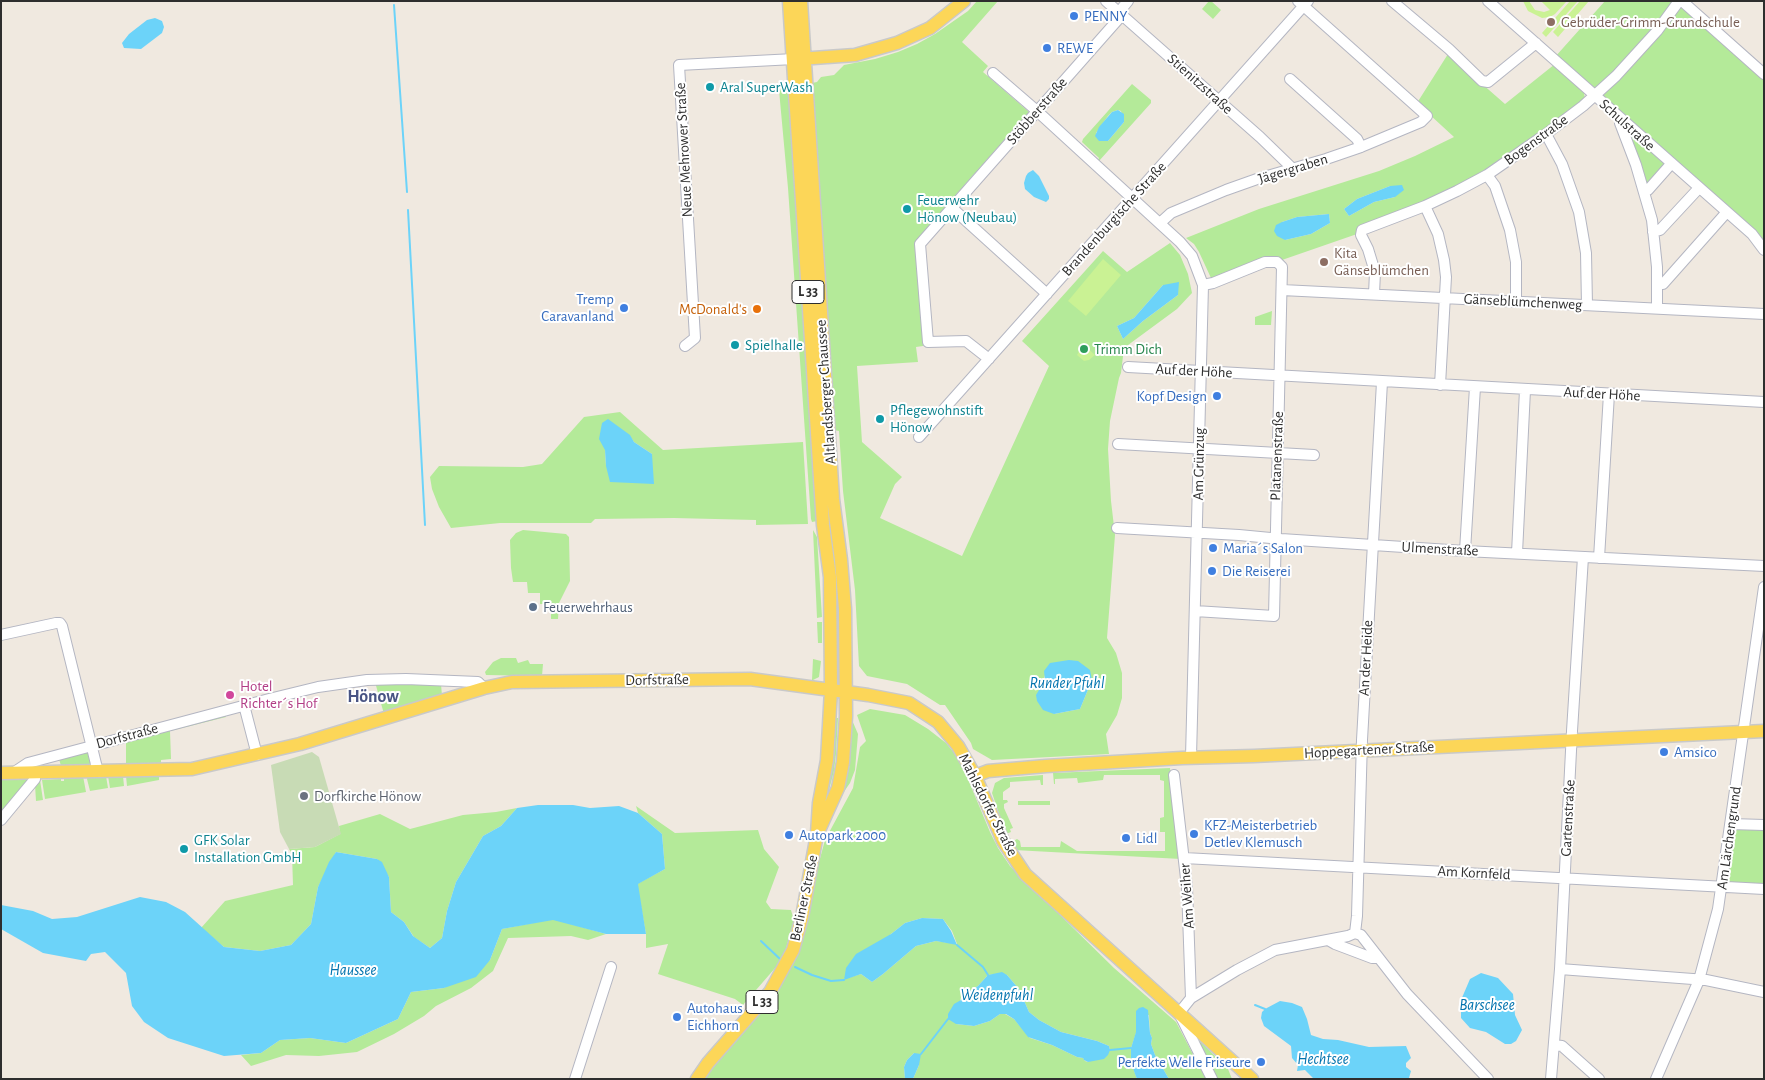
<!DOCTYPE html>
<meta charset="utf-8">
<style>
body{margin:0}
#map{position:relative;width:1765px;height:1080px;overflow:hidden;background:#f0e9e0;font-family:"Alegreya Sans",sans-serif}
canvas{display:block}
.frame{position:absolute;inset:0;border:2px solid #2e2e2e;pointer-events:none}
</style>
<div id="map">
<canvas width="1765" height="1080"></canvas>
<div class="frame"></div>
</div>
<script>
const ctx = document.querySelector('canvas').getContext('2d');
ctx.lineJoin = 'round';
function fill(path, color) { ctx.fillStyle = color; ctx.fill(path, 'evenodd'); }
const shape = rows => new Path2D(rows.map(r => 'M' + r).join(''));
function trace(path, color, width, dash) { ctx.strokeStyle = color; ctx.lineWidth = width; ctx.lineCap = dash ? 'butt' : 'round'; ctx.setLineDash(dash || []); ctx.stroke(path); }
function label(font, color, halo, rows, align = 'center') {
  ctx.font = font + ' "Alegreya Sans",sans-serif'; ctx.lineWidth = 4; ctx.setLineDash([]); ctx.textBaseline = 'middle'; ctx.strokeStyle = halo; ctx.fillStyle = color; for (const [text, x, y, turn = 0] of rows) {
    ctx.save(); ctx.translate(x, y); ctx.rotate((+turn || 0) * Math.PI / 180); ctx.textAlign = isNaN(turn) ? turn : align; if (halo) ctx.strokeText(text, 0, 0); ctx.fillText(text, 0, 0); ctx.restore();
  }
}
const green = shape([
 [977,1,998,1,962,42,988,66,983,72,1029,112,945,207,917,248,923,346,916,347,918,362,857,366,862,442,902,477,895,484,880,518,962,556,1049,366,1022,341,1103,251,1127,272,1170,243,1180,255,1188,274,1192,293,1177,309,1124,348,1121,373,1119,378,1110,421,1108,449,1111,501,1115,535,1107,638,1116,653,1122,673,1122,698,1117,715,1106,734,1109,754,992,760,973,749,971,743,945,705,940,705,907,684,867,676,859,666,855,590,843,491,839,431,833,430,812,83,817,82,821,77,834,75,844,65,875,59,898,52,917,44,935,34,968,11],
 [1163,285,1178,295,1143,321,1123,339,1117,326,1134,318],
 [1045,675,1092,680,1080,709,1054,714,1042,685],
 [1209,1,1211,1,1221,10,1213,19,1202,9],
 [1605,1,1675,1,1764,80,1764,244,1555,57],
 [1448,54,1505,104,1555,64,1584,93,1585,99,1516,151,1461,184,1357,234,1282,260,1276,257,1266,258,1211,278,1199,252,1194,244,1186,238,1259,209,1379,171,1415,156,1454,137,1417,103],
 [1390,186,1395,197,1374,202,1349,216,1344,209,1357,199],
 [1329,214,1330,223,1311,234,1285,240,1282,222,1297,217],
 [790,83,817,521,812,522,811,519,788,188,779,90,782,84],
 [1132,84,1151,100,1151,103,1099,161,1098,160,1099,158,1082,142,1083,139],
 [1118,110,1121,111,1124,122,1108,141,1096,133,1108,116,1112,112],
 [1625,126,1664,161,1665,165,1647,187],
 [1272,311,1271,325,1255,325,1255,317],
 [620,412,663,450,803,442,808,524,756,525,756,520,674,518,595,519,591,523,500,523,451,528,439,507,432,489,430,477,439,466,523,467,542,464,584,417],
 [629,435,634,442,652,454,606,466,605,450],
 [523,530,566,534,569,537,570,581,559,603,558,619,551,619,551,604,540,604,540,593,528,593,527,582,513,582,511,568,510,540,516,533],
 [813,530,817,537,822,617,817,618],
 [817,622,822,622,822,643,818,643],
 [501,658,516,658,518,663,528,660,530,664,543,664,542,676,486,675,485,672,493,662],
 [813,659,821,661,819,677,813,680,812,680],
 [375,682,441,684,442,696,384,714],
 [870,709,905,715,928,729,946,743,960,760,990,832,998,848,1010,866,1114,968,1176,1022,1206,1079,1169,1079,1155,1055,1151,1044,1152,1038,1150,1033,1149,1015,1136,1017,1137,1021,1136,1033,1131,1048,1131,1062,1137,1079,913,1079,919,1065,914,1053,907,1060,904,1067,905,1079,705,1079,714,1065,780,987,812,888,825,840,853,788,860,747,866,741,857,715],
 [922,918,943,919,952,931,957,944,936,941,916,946,883,974,872,982,861,974,844,979,891,934,905,923],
 [998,974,1007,975,1019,989,1029,1012,1039,1020,1061,1032,1097,1041,1109,1046,1110,1050,1088,1062,1085,1061,1083,1058,1077,1057,1052,1045,1030,1038,1014,1019,1005,1014,1000,1014,990,1021,974,1026,956,1024,961,997,978,986,988,975],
 [225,713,226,717,170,731,171,759,161,760,161,767,126,767,126,740],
 [833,718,838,718,836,754,834,771,829,790,826,797],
 [852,720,858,734,855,770,850,783,841,796,849,769],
 [90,750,95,766,61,766,59,759],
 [1170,768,1181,859,1014,850,1010,843,1017,839,1020,841,1021,847,1060,847,1061,841,1077,851,1165,851,1165,832,1160,832,1160,818,1164,817,1164,781,1160,780,1160,775,1104,775,1103,780,1078,783,1077,778,1055,779,1055,784,1054,784,1053,773],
 [159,775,159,780,127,786,126,776],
 [1043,775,1043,785,1041,785,1040,780,1010,782,1010,787,1003,792,1003,800,1007,800,1008,802,1004,804,1004,808,1013,828,1010,829,1011,832,1006,834,992,793,995,783,1004,778],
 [83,776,86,792,45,799,42,780,61,779,61,781,64,781,64,779,68,778,68,777],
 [88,776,106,776,108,788,90,791,87,779],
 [108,776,123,776,124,786,110,788],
 [1,780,31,780,5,809,1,809],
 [40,780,43,800,36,801,35,785],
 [1018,801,1050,801,1050,805,1018,805],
 [636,806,675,833,758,830,764,849,779,867,766,902,771,909,791,910,794,921,784,955,776,967,743,1005,735,999,658,974,668,944,646,948,646,934,637,884,665,869,662,834,638,813],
 [517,808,501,826,483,836,456,882,447,911,442,938,430,948,414,937,404,922,391,912,389,877,377,859,336,852,318,887,311,924,291,945,260,951,224,947,201,928,225,901,293,885,292,854,289,849,315,847,340,834,339,826,380,814,410,829,463,815,496,812],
 [1764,828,1764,886,1728,884,1727,881,1733,829],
 [553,919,606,934,588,940,571,936,508,938,493,971,471,988,436,1006,424,1016,394,1034,357,1052,319,1056,286,1055,251,1066,241,1055,261,1053,280,1040,310,1038,346,1043,398,1019,411,992,444,988,490,960,502,929],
 [1196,1037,1228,1069,1232,1079,1216,1079]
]);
const cemetery = shape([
 [312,752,319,757,341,834,315,847,289,849,280,832,271,765]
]);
const pitch = shape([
 [1523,1,1529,1,1535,10,1544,12,1550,10,1541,1,1567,1,1555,14,1550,17,1542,18,1528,11],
 [1570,1,1578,1,1546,37,1542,33],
 [1580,1,1589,1,1558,37,1553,32],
 [1103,259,1121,275,1086,316,1068,301],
 [1083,344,1095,355,1089,360,1084,361,1077,355]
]);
const water = shape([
 [155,18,162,21,164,27,162,33,141,49,124,48,122,43,129,34,147,20],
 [1118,110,1124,114,1124,122,1108,141,1099,141,1095,136,1099,127,1112,112],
 [1033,170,1039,176,1049,196,1049,199,1046,202,1034,197,1025,189,1024,183,1026,176,1028,173],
 [1402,185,1404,190,1395,197,1374,202,1349,216,1344,209,1357,199,1390,186],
 [1329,214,1330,223,1311,234,1285,240,1277,236,1274,231,1276,225,1282,222,1297,217],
 [1179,282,1178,295,1143,321,1123,339,1117,326,1134,318,1163,285],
 [608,419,630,435,634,442,652,454,654,484,610,482,606,466,605,450,599,439,602,423],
 [1069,660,1078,661,1090,670,1092,680,1080,709,1054,714,1043,710,1037,701,1036,695,1045,680,1044,671,1050,663],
 [538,805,573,805,590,808,619,806,638,813,662,834,665,869,638,884,646,934,606,934,553,920,502,929,490,960,476,977,444,988,411,992,398,1019,346,1043,310,1038,280,1040,261,1053,224,1056,168,1038,144,1022,132,1006,126,973,105,952,91,954,86,961,43,953,1,929,1,905,33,911,52,919,77,917,140,897,166,902,185,912,224,947,260,951,291,945,311,924,318,887,329,862,336,852,377,859,382,862,389,877,391,912,404,922,413,936,430,948,442,938,447,911,456,882,483,836,501,826,517,808],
 [922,918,943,919,951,931,957,945,936,941,916,946,883,974,872,982,861,974,844,980,846,968,856,954,891,934,905,923],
 [1002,972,1007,975,1019,989,1029,1012,1039,1020,1061,1032,1097,1041,1109,1046,1110,1050,1108,1055,1104,1059,1088,1062,1084,1060,1083,1058,1077,1057,1052,1045,1028,1037,1014,1019,1006,1014,1000,1014,990,1021,974,1026,956,1024,948,1019,948,1014,954,1004,961,1000,965,994,978,986,988,975],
 [1481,973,1498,978,1513,994,1515,1015,1522,1030,1516,1041,1511,1044,1505,1044,1486,1032,1470,1028,1461,1018,1461,1000,1470,979],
 [1280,1001,1292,1003,1302,1007,1307,1019,1311,1035,1323,1039,1338,1040,1369,1047,1406,1046,1411,1058,1406,1063,1406,1067,1411,1071,1409,1078,1314,1079,1305,1070,1297,1071,1298,1065,1292,1058,1291,1046,1264,1026,1261,1018,1262,1012,1265,1009],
 [1143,1007,1148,1010,1150,1033,1152,1038,1151,1044,1155,1055,1169,1079,1137,1079,1135,1074,1131,1062,1131,1048,1136,1032,1136,1011,1139,1008],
 [914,1053,921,1054,919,1065,913,1079,905,1079,904,1067,907,1060]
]);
const stream = shape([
 [394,5,407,192],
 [408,210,425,525],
 [761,941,780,959],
 [957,945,983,967,988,975],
 [795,967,812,975,831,981,844,980],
 [1255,1005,1265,1009],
 [1110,1050,1131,1048],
 [921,1054,948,1019]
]);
const minor = shape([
 [1106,1,1260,137,1292,168],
 [1392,1,1449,49,1482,81,1488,82,1536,43],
 [1488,1,1752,234,1764,250],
 [1682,1,1764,74],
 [1119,12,1128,1],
 [993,73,1037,111,1180,242,1192,256,1203,285,1191,757],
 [1290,79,1357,139,1361,147],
 [1622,120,1620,123,1636,165,1652,220,1657,267,1657,308],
 [1546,134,1562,164,1579,212,1586,253,1587,305],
 [1487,175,1495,186,1510,230,1516,262,1516,302],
 [1645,191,1648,190,1671,164],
 [1425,206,1438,234,1444,260,1446,277,1440,385],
 [952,208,1047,294],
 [1160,223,1171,213,1226,190,1257,179,1326,159,1361,147,1421,122,1427,116,1298,1],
 [1653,232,1660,230,1699,188],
 [1658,284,1663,284,1726,213],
 [1282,290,1764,314],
 [1374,294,1375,272,1368,249,1361,235,1362,230,1425,206,1457,191,1487,175,1546,134,1583,106,1616,76,1657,31,1679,1],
 [685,346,695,338,679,65,794,59],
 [989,359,966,341,928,342,920,244,1122,15],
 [1128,367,1764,402],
 [919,437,1308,1],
 [1118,444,1314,455],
 [1117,528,1239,535,1281,539,1465,551,1764,566],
 [1465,551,1475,387],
 [1517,553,1525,390],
 [1599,558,1609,394],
 [1195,611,1274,616,1282,267,1277,262,1265,262,1213,283,1203,285],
 [1,635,56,623,60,623,62,626,98,772],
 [244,705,257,755],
 [13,773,28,763,269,699,318,687,367,680,406,679,478,682,484,688],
 [1174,775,1187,887,1191,998,1179,1013,1212,1079],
 [1,820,35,779,35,773],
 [1731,824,1764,825],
 [1184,858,1764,889],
 [1355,933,1357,916,1362,740,1382,382],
 [1328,940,1335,944,1372,958,1378,958],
 [1560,969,1706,980,1764,992],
 [1191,998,1237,970,1275,950,1348,936,1355,933,1361,935,1407,994,1488,1079],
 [1554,1045,1562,1046,1599,1079],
 [575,1079,611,967],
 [1551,1079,1560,969,1572,731,1583,557],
 [1656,1079,1699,980,1718,909,1764,587]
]);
const major = shape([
 [801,1,833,499,841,560,845,609,846,716,843,762,838,788,820,828],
 [799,59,855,55,897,43,930,28,964,1],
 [1,773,192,769,300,744,484,688,512,682,750,679,868,695,909,703,938,722,958,746,975,776,1003,841,1025,874,1252,1079],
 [975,776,988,771,1046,766,1182,758,1254,756,1764,731],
 [697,1079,708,1063,770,992,793,950,802,917,817,834,819,803,827,760,831,690,830,577,823,525,789,1]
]);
const markers = [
 [1074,16,5,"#3f7fe0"],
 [1551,22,5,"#8d6e63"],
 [1047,48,5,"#3f7fe0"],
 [710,87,5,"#0f9aa8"],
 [907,209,5,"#0f9aa8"],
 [1324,262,5,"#8d6e63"],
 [624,308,5,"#3f7fe0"],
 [757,309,5,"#e8710a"],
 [735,345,5,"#0f9aa8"],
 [1084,349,5,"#2e9e5b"],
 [1217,396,5,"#3f7fe0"],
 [880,419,5,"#0f9aa8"],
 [1213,548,5,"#3f7fe0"],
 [1212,571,5,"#3f7fe0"],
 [533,607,5,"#5c6f8a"],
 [230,695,5,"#d1479c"],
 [1664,752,5,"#3f7fe0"],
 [304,796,5,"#6b7280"],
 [1194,834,5,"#3f7fe0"],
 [789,835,5,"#3f7fe0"],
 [1126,838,5,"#3f7fe0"],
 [184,849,5,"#0f9aa8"],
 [677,1017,5,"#3f7fe0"],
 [1261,1062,5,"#3f7fe0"]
];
const shields = [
 [808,292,32],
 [762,1002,32]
];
const shieldNames = [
 ["L 33",808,292],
 ["L 33",762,1002]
];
const shopNames = [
 ["PENNY",1084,16],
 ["REWE",1057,48],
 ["Tremp",614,299,"right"],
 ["Caravanland",614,316,"right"],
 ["Kopf Design",1207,396,"right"],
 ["Maria´s Salon",1223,548],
 ["Die Reiserei",1222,571],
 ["Amsico",1674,752],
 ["KFZ-Meisterbetrieb",1204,825],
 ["Detlev Klemusch",1204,842],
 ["Autopark 2000",799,835],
 ["Lidl",1136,838],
 ["Autohaus",687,1008],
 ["Eichhorn",687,1025],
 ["Perfekte Welle Friseure",1251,1062,"right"]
];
const educationNames = [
 ["Gebrüder-Grimm-Grundschule",1561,22],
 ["Kita",1334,253],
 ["Gänseblümchen",1334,270]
];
const streetNames = [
 ["Stienitzstraße",1200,84,42],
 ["Stöbberstraße",1037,111,-49],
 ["Schulstraße",1627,125,42],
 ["Bogenstraße",1536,140,-36],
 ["Neue Mehrower Straße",684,150,-93],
 ["Jägergraben",1293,169,-17],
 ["Brandenburgische Straße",1114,219,-48],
 ["Gänseblümchenweg",1523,302,3],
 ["Auf der Höhe",1194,371,3],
 ["Altlandsberger Chaussee",826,392,-94],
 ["Auf der Höhe",1602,394,3],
 ["Platanenstraße",1277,456,-88],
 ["Am Grünzug",1199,464,-89],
 ["Ulmenstraße",1440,549,3],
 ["An der Heide",1366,658,-87],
 ["Dorfstraße",657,680,-1],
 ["Dorfstraße",127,736,-15],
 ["Hoppegartener Straße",1369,750,-3],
 ["Mahlsdorfer Straße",988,805,63],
 ["Gartenstraße",1568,818,-87],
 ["Am Lärchengrund",1729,838,-82],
 ["Am Kornfeld",1474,873,3],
 ["Am Weiher",1187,896,-94],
 ["Berliner Straße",804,898,-78]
];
const cultureNames = [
 ["Aral SuperWash",720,87],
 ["Feuerwehr",917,200],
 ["Hönow (Neubau)",917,217],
 ["Spielhalle",745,345],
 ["Pflegewohnstift",890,410],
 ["Hönow",890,427],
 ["GFK Solar",194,840],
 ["Installation GmbH",194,857]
];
const foodNames = [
 ["McDonald's",747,309]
];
const leisureNames = [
 ["Trimm Dich",1094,349]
];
const serviceNames = [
 ["Feuerwehrhaus",543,607]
];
const hotelNames = [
 ["Hotel",240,686],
 ["Richter´s Hof",240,703]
];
const worshipNames = [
 ["Dorfkirche Hönow",314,796]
];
const waterNames = [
 ["Runder Pfuhl",1067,683],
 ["Haussee",353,970],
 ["Weidenpfuhl",997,995],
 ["Barschsee",1487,1005],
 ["Hechtsee",1323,1059]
];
const quarterNames = [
 ["Hönow",373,697]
];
fill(green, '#b4ea99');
fill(cemetery, '#c8dbb5');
fill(pitch, '#caf294');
fill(water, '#6cd3f9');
trace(stream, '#6cd3f9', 2);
trace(minor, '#b4b6c2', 12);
trace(major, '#c9c9c9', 15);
trace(minor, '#fff', 10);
trace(major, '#fcd658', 12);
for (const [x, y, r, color] of markers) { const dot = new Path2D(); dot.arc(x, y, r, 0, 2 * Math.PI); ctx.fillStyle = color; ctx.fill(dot); trace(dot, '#fff', 2); }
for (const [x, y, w] of shields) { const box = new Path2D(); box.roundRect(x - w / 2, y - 11.5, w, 23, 4); ctx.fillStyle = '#fff'; ctx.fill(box); trace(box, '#2e2e2e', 1); }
label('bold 14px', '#2e2e2e', null, shieldNames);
label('15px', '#366cbe', '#fff', shopNames, 'left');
label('15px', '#785e54', '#fff', educationNames, 'left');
label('15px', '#2e2e2e', '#fff', streetNames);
label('15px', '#0d838f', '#fff', cultureNames, 'left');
label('15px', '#c56008', '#fff', foodNames, 'right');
label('15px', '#27864d', '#fff', leisureNames, 'left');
label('15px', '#4e5e75', '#fff', serviceNames, 'left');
label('15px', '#b23c85', '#fff', hotelNames, 'left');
label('15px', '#5b616d', '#fff', worshipNames, 'left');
label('italic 16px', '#0273ae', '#fff', waterNames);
label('bold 18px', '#495484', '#fff', quarterNames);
</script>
